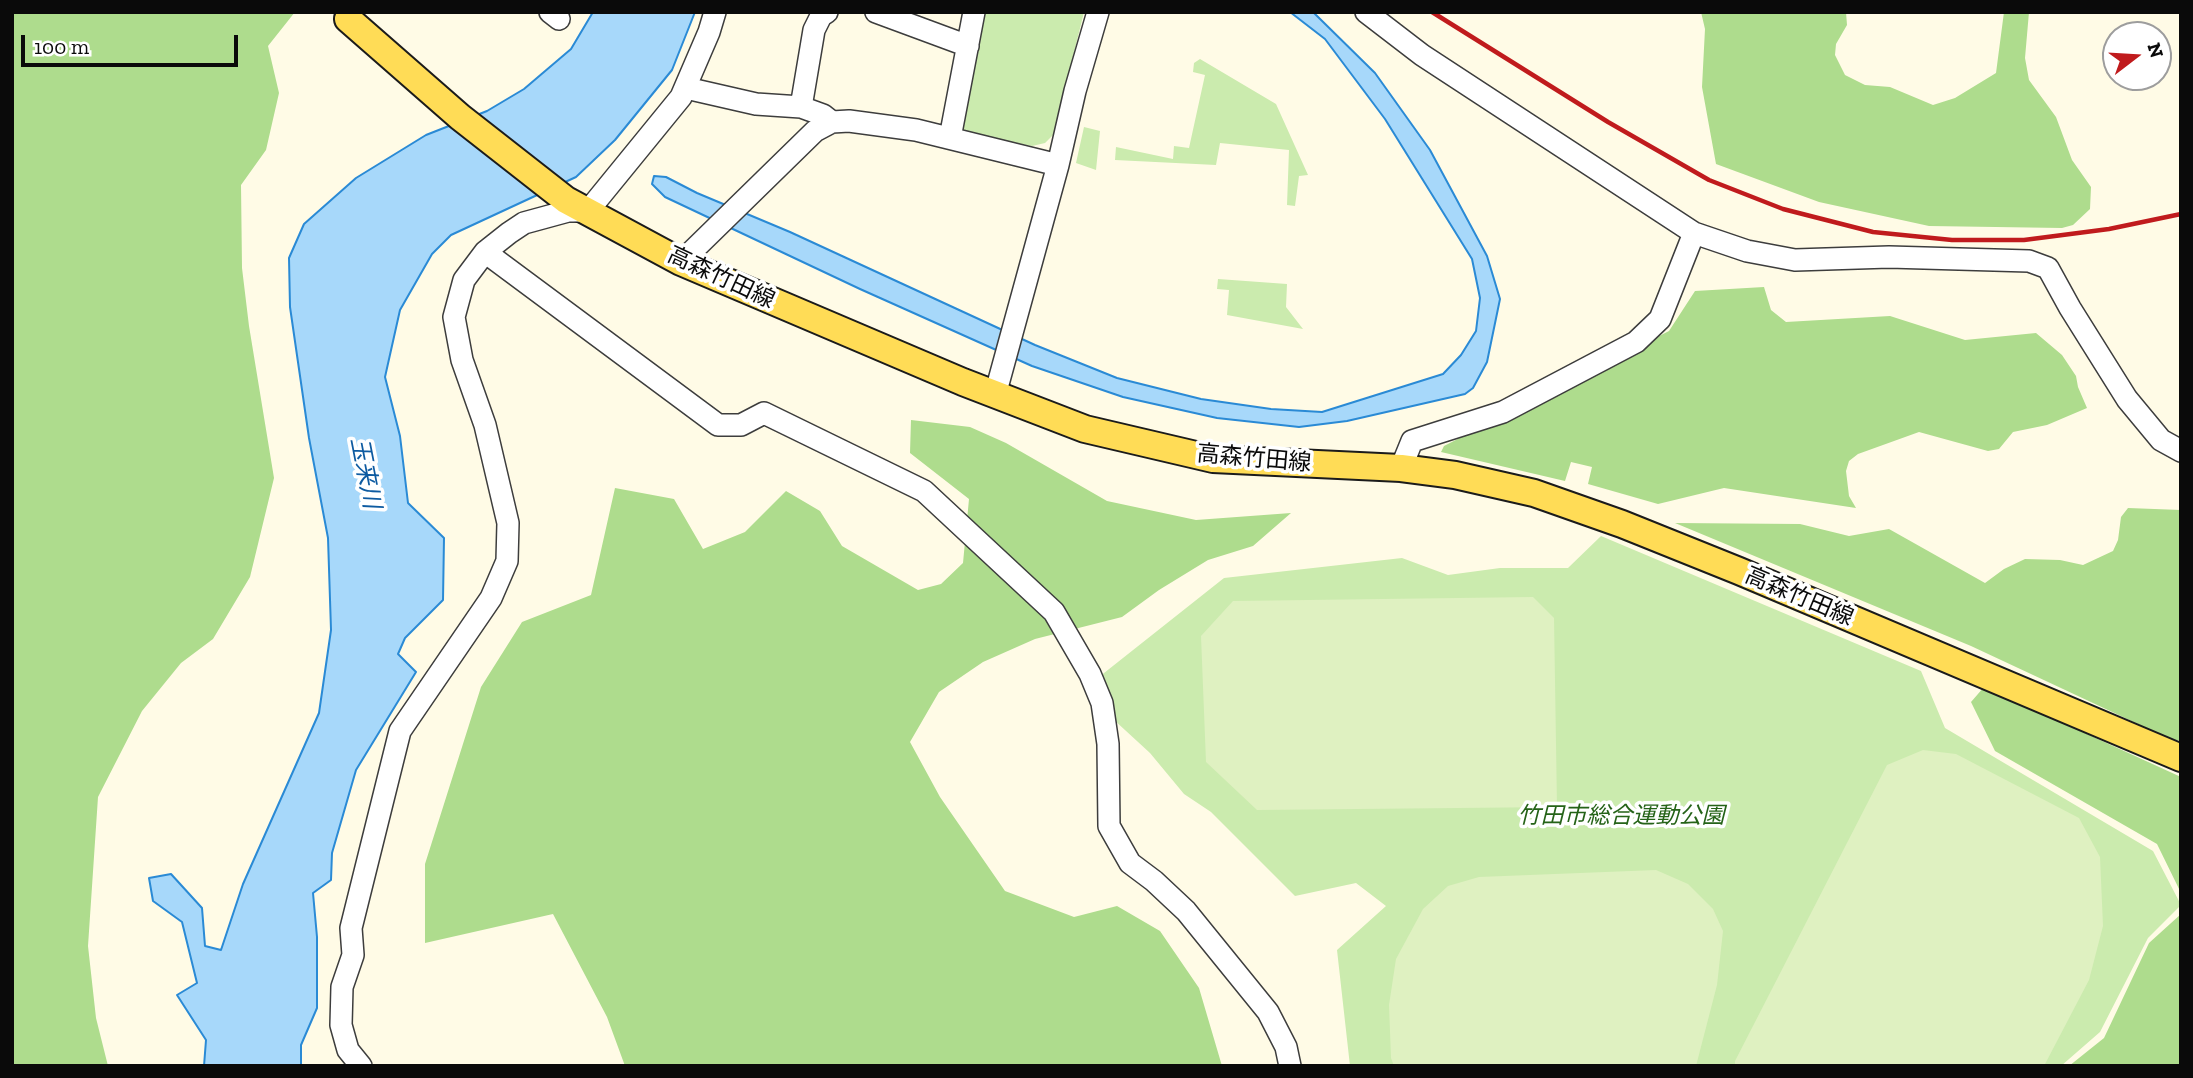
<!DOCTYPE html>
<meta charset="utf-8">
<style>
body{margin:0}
#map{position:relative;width:2193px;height:1078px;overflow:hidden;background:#fffbe6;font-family:"Zilla Slab",serif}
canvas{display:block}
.frame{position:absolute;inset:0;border:14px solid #0a0a0a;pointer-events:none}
.north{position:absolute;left:2102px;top:21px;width:70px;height:70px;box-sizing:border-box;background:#fff;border:2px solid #9d9d9d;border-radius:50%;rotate:73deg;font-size:19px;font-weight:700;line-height:28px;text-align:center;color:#0a0a0a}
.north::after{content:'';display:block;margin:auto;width:24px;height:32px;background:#c01b1d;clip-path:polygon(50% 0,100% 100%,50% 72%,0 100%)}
.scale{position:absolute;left:21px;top:35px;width:217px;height:32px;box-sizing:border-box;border:4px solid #0a0a0a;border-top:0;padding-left:9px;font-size:21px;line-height:24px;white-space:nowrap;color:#0a0a0a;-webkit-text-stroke:5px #fff;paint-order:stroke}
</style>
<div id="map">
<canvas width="2193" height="1078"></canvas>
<div class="frame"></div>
<div class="north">N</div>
<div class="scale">100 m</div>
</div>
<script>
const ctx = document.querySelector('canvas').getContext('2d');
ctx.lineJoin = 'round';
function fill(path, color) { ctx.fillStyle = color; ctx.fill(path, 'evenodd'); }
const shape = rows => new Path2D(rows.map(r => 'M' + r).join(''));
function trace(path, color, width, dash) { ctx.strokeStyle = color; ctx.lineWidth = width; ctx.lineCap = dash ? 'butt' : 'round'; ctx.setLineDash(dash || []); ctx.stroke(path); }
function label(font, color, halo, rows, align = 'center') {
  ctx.font = font + ' "Zilla Slab","Noto Sans JP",serif'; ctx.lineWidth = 7; ctx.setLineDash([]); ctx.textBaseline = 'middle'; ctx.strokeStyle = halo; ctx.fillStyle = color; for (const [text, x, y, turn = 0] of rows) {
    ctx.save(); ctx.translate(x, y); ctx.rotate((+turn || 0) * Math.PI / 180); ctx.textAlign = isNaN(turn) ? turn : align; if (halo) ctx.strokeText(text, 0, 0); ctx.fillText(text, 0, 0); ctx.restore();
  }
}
const green = shape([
 [981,12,1084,12,1054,134,1045,143,1032,146,962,132,960,125],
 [1200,59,1276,104,1308,175,1299,176,1295,206,1287,205,1289,150,1220,143,1216,165,1115,160,1116,147,1173,159,1174,146,1189,148,1205,75,1193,72,1194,63],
 [1084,127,1100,131,1096,170,1076,163],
 [1218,279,1287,284,1286,307,1303,329,1227,315,1229,290,1217,289],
 [1601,536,1921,671,1945,728,2153,851,2181,905,2148,938,2100,1032,2061,1066,1350,1066,1337,950,1386,906,1356,883,1295,896,1211,812,1184,794,1150,753,1113,719,1099,677,1224,578,1402,558,1448,575,1500,568,1568,568]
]);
const forest = shape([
 [12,12,295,12,268,46,279,93,266,150,241,185,242,268,249,326,274,478,250,577,213,639,181,663,142,711,98,797,88,946,96,1018,108,1066,12,1066],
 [1701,12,1846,12,1847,25,1836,44,1835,55,1845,75,1865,85,1890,87,1933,105,1955,98,1996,73,2004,12,2029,12,2025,58,2029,80,2056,117,2072,160,2091,187,2090,209,2073,225,2062,228,1929,226,1819,202,1716,164,1702,87,1705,29],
 [1764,287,1771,310,1786,322,1890,316,1965,340,2036,333,2062,355,2076,376,2078,387,2087,408,2047,425,2013,432,1999,449,1988,451,1919,432,1858,454,1849,461,1846,471,1849,496,1856,508,1724,488,1658,504,1588,484,1592,467,1571,462,1565,481,1441,452,1444,446,1669,331,1695,291],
 [911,420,970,427,1006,443,1107,501,1196,520,1291,513,1253,546,1208,560,1159,590,1122,617,1035,639,983,662,939,692,910,742,940,797,1005,891,1074,917,1117,906,1160,931,1199,988,1222,1066,625,1066,607,1017,553,914,425,943,425,864,481,687,522,622,591,595,615,488,674,499,703,549,745,532,786,491,820,511,842,546,918,590,941,584,963,563,969,499,910,453],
 [2128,508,2181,510,2181,741,2170,739,1971,646,1675,523,1800,524,1849,536,1889,529,1985,583,2004,569,2025,559,2060,560,2083,565,2113,551,2118,540,2121,517],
 [1984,687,2181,777,2181,893,2157,844,1995,751,1971,702],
 [2181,914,2181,1066,2069,1066,2104,1038,2149,943]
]);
const pitch = shape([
 [1533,597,1554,618,1557,807,1257,810,1206,762,1201,636,1233,601],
 [1923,750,1956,754,2079,818,2100,857,2103,926,2089,980,2044,1066,1735,1066,1735,1061,1887,765],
 [1656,870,1688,884,1713,909,1723,931,1717,985,1696,1066,1394,1066,1391,1058,1389,1005,1396,959,1423,909,1448,886,1479,877]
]);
const water = shape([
 [593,12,695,12,672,70,615,140,576,177,451,235,432,254,400,310,385,377,400,436,408,503,444,538,443,600,405,638,398,654,416,672,356,770,332,853,331,880,313,893,317,937,317,1008,301,1045,301,1066,204,1066,206,1040,177,995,197,983,182,922,153,901,149,878,171,874,202,908,205,946,221,950,243,884,319,713,331,630,328,538,309,438,290,307,289,258,304,224,356,178,426,135,487,111,524,89,571,49,593,12],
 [1290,12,1313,12,1375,73,1430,150,1487,256,1500,299,1487,362,1473,388,1465,394,1347,421,1299,427,1217,418,1123,397,1032,366,860,289,665,197,652,184,654,176,666,177,697,193,790,232,1035,345,1117,378,1201,399,1271,409,1322,412,1443,374,1461,355,1476,331,1480,298,1472,259,1385,119,1325,39,1290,12]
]);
const minor = shape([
 [550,12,559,19],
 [876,12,968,46],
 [1366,12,1422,55,1694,233,1747,251,1795,260,1889,257,2029,261,2048,268,2070,308,2127,399,2161,440,2181,451],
 [686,88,756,104,801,107,823,115,832,122],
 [801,107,814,30,821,16,827,12],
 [950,138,974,12],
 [485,252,718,425,741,425,764,413,924,491,1054,612,1090,674,1102,703,1108,744,1109,826,1130,863,1154,881,1186,911,1268,1012,1286,1047,1290,1066],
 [681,262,815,131,832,122,849,121,916,130,1058,165],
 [995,395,1058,165,1075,91,1098,12],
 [1401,468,1412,441,1503,412,1636,342,1660,319,1694,233],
 [361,1066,348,1050,341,1025,342,987,353,955,351,928,400,731,491,598,507,561,508,523,485,425,462,360,454,317,464,280,485,252,509,233,524,223,568,211,588,211,681,97,709,32,715,12]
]);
const major = shape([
 [348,19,460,117,566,200,681,262,963,382,1085,429,1213,459,1401,468,1455,475,1534,493,1622,524,1739,571,2181,758]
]);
const rail = shape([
 [1432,12,1608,122,1709,180,1783,209,1873,232,1952,240,2024,240,2109,229,2181,214]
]);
const streetNames = [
 ["高森竹田線",721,278,25],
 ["高森竹田線",1254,459,5],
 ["高森竹田線",1799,597,23]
];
const parkNames = [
 ["竹田市総合運動公園",1621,816]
];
const waterNames = [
 ["玉来川",365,473,79]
];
fill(green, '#cbebae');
fill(forest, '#aedc8d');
fill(pitch, '#dff1c1');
fill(water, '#a7d8fa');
trace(water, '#2a8ad5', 2);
trace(minor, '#3d3d3d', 24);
trace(major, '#1b1b1b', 30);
trace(minor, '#fff', 21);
trace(major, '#ffdc56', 26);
trace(rail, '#c01b1d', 4.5);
label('23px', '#0a0a0a', '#fff', streetNames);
label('italic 23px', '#256318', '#fff', parkNames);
label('italic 24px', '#0e5ba1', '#fff', waterNames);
</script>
